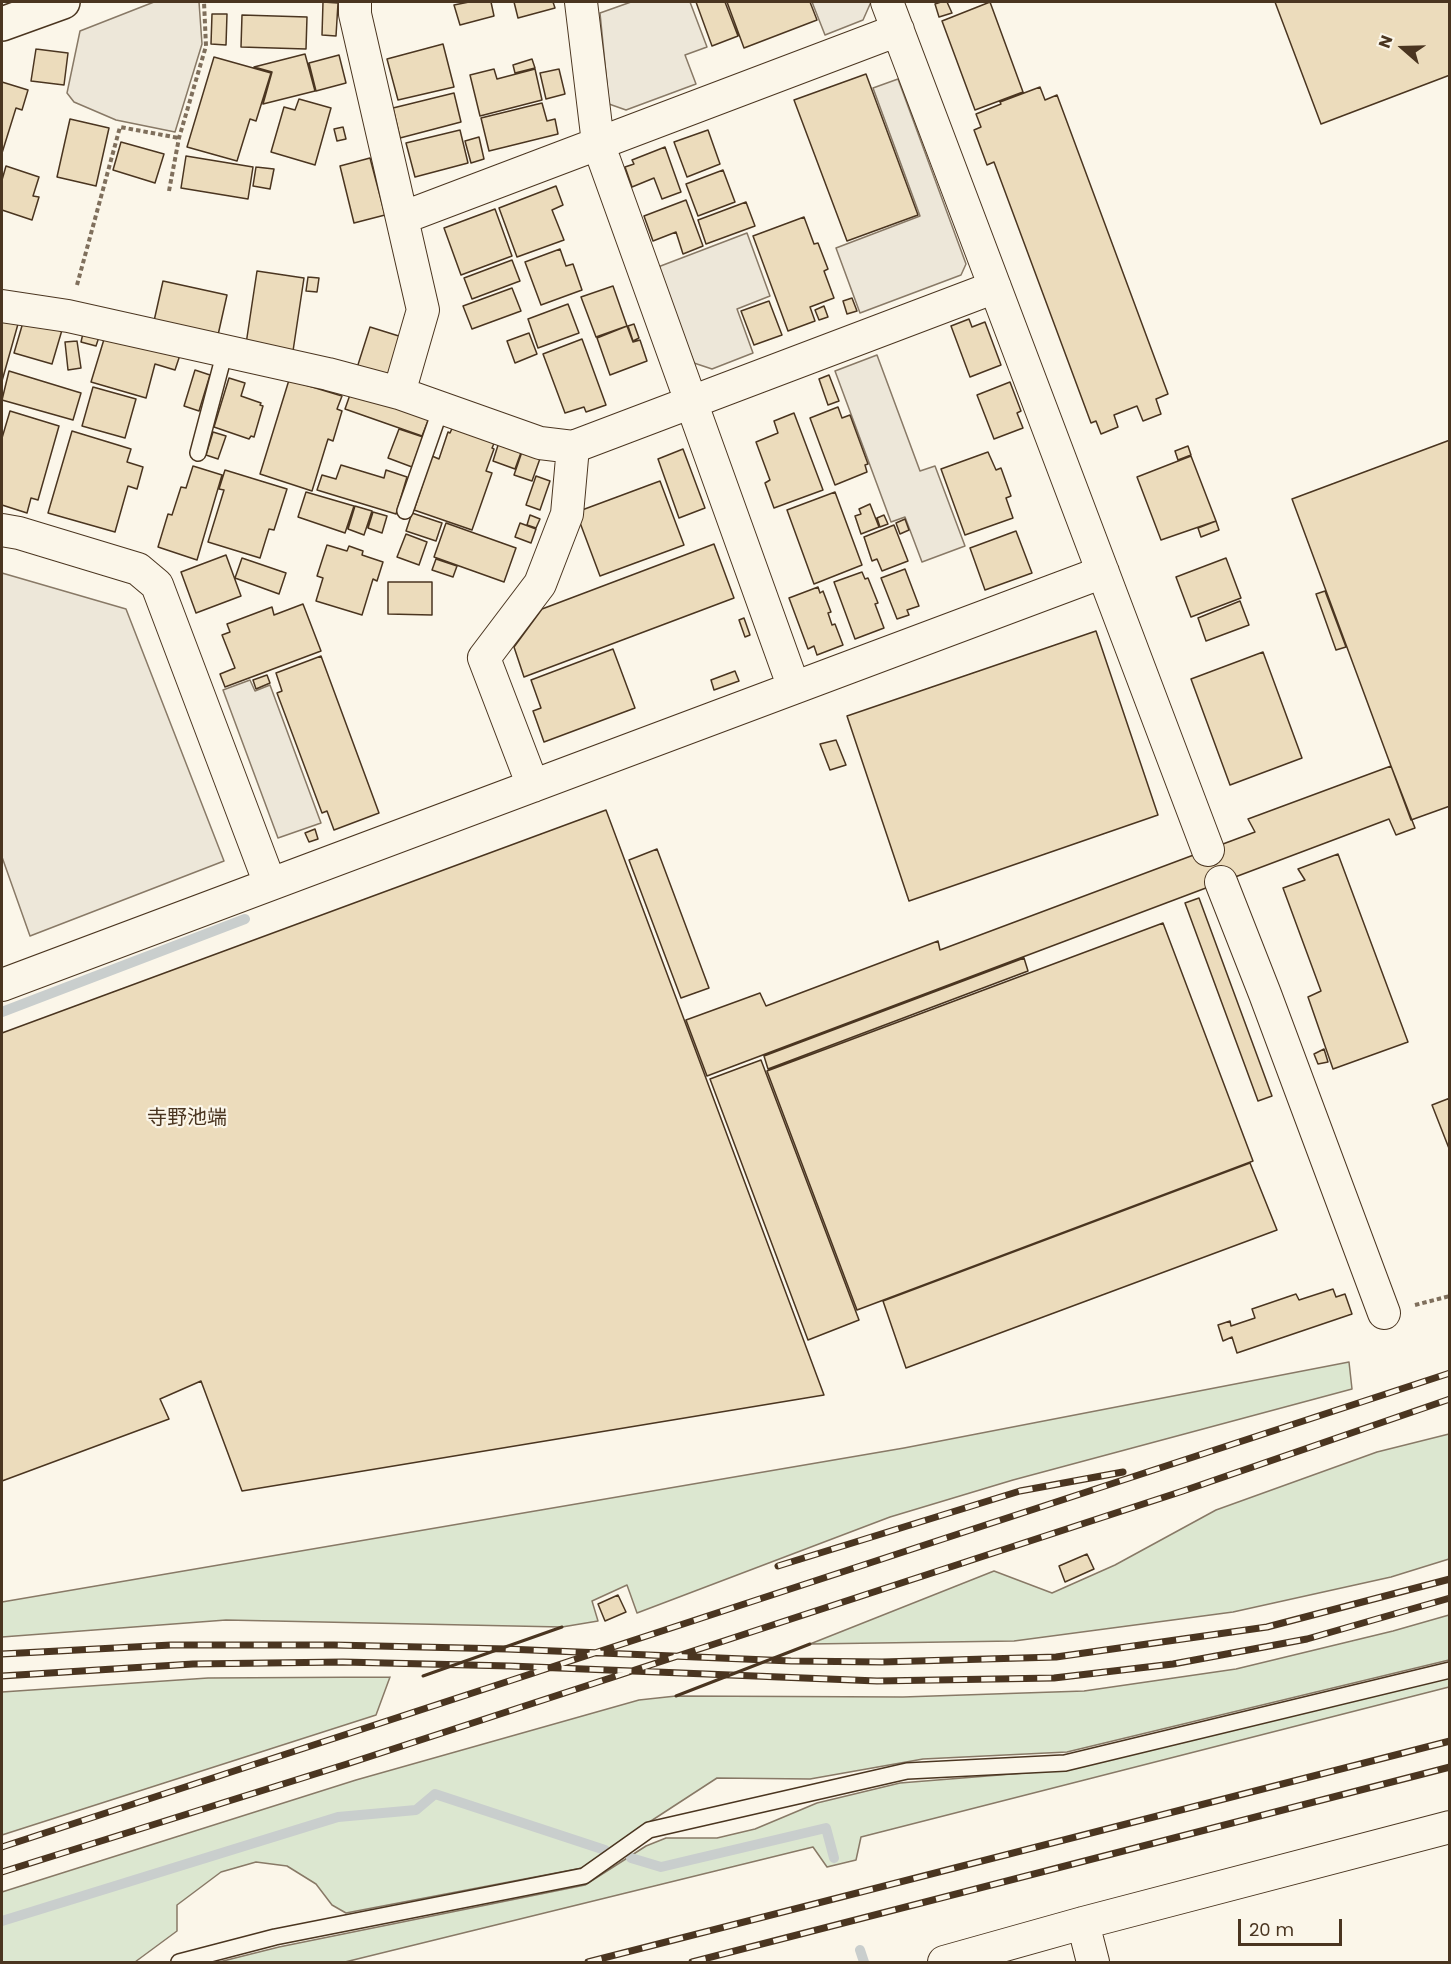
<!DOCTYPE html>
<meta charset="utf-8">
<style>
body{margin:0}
#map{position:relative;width:1451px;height:1964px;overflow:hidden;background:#fbf6e9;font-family:Poppins,sans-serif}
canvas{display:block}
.frame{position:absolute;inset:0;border:3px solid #4a3520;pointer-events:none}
.north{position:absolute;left:1373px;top:18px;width:60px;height:60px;-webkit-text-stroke:4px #fbf6e9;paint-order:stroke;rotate:290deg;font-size:16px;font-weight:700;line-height:24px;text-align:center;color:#4a3520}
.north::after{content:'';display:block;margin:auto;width:21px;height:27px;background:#4a3520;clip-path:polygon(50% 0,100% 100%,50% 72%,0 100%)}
.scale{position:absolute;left:1238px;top:1919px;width:104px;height:27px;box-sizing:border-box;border:3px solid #4a3520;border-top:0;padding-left:8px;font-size:18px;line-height:21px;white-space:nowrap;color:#4a3520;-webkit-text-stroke:4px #fbf6e9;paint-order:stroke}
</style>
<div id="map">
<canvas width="1451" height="1964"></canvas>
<div class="frame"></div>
<div class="north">N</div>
<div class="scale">20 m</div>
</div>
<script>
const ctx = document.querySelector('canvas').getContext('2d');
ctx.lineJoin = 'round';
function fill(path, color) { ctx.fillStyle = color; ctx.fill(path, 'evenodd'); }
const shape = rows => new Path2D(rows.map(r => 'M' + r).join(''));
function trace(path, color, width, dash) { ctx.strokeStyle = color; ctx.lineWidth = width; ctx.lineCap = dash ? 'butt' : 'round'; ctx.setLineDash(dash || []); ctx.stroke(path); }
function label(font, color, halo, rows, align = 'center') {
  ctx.font = font + ' Poppins,"Noto Sans JP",sans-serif'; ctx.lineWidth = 4.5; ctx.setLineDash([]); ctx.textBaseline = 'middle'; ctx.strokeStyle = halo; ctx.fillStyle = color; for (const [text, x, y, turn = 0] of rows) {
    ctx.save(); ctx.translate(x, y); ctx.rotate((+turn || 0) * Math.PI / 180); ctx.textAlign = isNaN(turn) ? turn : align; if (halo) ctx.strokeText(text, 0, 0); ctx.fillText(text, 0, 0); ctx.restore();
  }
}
const green = shape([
 [1349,1362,1352,1389,1013,1480,890,1517,637,1613,627,1585,592,1601,598,1621,562,1627,226,1620,2,1637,2,1602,904,1448,1349,1362],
 [1449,1434,1449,1559,1391,1577,1233,1612,1014,1641,810,1644,994,1571,1052,1593,1115,1565,1216,1510,1377,1452,1449,1434],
 [1449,1615,1449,1660,1067,1752,923,1759,810,1779,717,1778,634,1832,582,1868,346,1913,332,1905,316,1884,287,1866,256,1862,221,1872,177,1905,177,1931,135,1962,2,1962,2,1892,356,1780,639,1700,676,1696,903,1697,1084,1691,1236,1669,1393,1631,1449,1615],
 [390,1677,376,1715,2,1835,2,1692,208,1678,390,1677],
 [1449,1677,1449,1687,861,1837,856,1860,827,1867,813,1847,345,1962,219,1962,279,1947,585,1885,646,1846,666,1838,717,1838,755,1829,817,1803,900,1783,1062,1770,1449,1677]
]);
const parking = shape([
 [154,2,199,2,202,44,175,132,116,120,74,102,67,93,80,31,154,2],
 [631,2,690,2,707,47,685,55,696,84,626,110,609,104,600,13,631,2],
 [812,2,871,2,863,20,825,35,812,2],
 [898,79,966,264,961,275,860,313,836,248,920,216,873,88,898,79],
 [747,233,770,296,737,309,753,353,712,369,694,363,658,267,747,233],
 [877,355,920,471,935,466,965,546,922,562,905,517,891,522,835,371,877,355],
 [2,573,126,609,224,861,30,936,2,857,2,573],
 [250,680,255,691,270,685,321,823,278,838,223,690,250,680]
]);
const stream = shape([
 [2,1012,245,919],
 [631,1858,661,1867,826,1828,834,1858],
 [2,1921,338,1817,416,1810,435,1794,605,1850],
 [860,1950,864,1962]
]);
const building = shape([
 [323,2,338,3,336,36,322,35,323,2],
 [469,2,491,2,494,16,460,25,454,5,469,2],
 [514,2,553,2,555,8,518,18,514,2],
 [696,2,725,2,738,36,712,46,696,2],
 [727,2,810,2,817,20,744,48,727,2],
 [941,2,947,2,952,13,939,17,935,4,941,2],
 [990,2,1023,92,975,110,942,21,990,2],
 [1275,2,1450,2,1450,75,1321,124,1275,2],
 [212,14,227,14,226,45,211,44,212,14],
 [242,15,307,17,306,49,241,47,242,15],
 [443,44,454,87,398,100,387,59,443,44],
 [36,49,68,53,64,85,31,81,36,49],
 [305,54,315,91,263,104,272,72,254,67,305,54],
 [339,55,346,83,316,91,309,63,339,55],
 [214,57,271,73,256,121,250,119,237,161,187,147,214,57],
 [532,59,535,68,515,73,513,65,532,59],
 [494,69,497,79,535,69,542,100,480,116,470,75,494,69],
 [559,69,565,94,546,99,540,73,559,69],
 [866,74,918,215,847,241,794,100,866,74],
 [2,82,28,90,22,110,16,108,2,153,2,82],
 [1040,87,1045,100,1057,95,1168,394,1156,399,1161,414,1143,421,1137,406,1114,415,1118,427,1101,434,1096,421,1091,423,994,162,987,165,974,130,981,127,976,114,1001,104,1000,102,1040,87],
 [454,93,461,122,400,138,393,108,454,93],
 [299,99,331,108,315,165,271,152,284,107,295,110,299,99],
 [542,103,547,121,555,119,558,134,489,151,481,118,542,103],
 [70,119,109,128,96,186,57,177,70,119],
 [343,127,346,139,337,141,334,129,343,127],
 [460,130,468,163,415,177,406,143,460,130],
 [708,130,720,164,687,177,674,142,708,130],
 [479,137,484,159,471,163,465,141,479,137],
 [121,142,164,154,155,183,113,170,121,142],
 [665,147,681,192,662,199,654,178,632,187,625,167,634,164,632,160,665,147],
 [186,156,253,167,248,199,181,188,186,156],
 [370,158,385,215,354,223,340,166,370,158],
 [6,166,39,177,33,196,39,197,32,220,2,210,2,180,6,166],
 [256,167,274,169,270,189,253,186,256,167],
 [723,170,735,202,698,216,686,184,723,170],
 [556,186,563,205,552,210,564,240,517,257,499,208,556,186],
 [686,200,703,246,683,254,676,232,653,241,644,216,686,200],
 [746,202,755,226,706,244,698,220,746,202],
 [495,209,512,256,461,275,444,228,495,209],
 [804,217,814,244,818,243,828,269,824,271,834,298,810,307,815,321,788,331,753,236,804,217],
 [560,249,566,266,573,264,582,290,541,305,525,262,560,249],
 [512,260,520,281,472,299,464,278,512,260],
 [257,271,304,278,293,351,246,344,257,271],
 [308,277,319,278,317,292,306,291,308,277],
 [163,281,227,295,218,335,154,321,163,281],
 [613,286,627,326,596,337,581,297,613,286],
 [512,288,521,311,472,329,463,306,512,288],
 [852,298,857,311,847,314,843,301,852,298],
 [769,301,782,335,754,345,741,311,769,301],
 [568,304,579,333,538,348,528,319,568,304],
 [824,306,828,317,819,320,815,310,824,306],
 [2,319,18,324,2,381,2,319],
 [24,319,62,330,52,364,14,353,24,319],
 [969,319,972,327,985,322,1001,365,970,377,951,326,969,319],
 [634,324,639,338,633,341,628,326,634,324],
 [627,326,633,342,640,340,647,361,610,375,597,338,627,326],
 [370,327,402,337,388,381,356,371,370,327],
 [84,329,100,334,96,346,81,342,84,329],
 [529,333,537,354,515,363,507,341,529,333],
 [105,336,181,352,175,370,155,364,146,398,91,382,105,336],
 [582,339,606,405,586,412,584,407,565,413,543,354,582,339],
 [77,341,81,368,68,370,65,342,77,341],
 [195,370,210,375,199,411,184,406,195,370],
 [9,371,81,393,73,420,2,400,9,371],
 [829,375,839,401,828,405,819,379,829,375],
 [229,378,245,383,241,396,261,403,260,405,263,406,254,437,251,436,249,439,214,427,229,378],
 [289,380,342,396,337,409,342,411,333,441,328,439,312,491,260,474,289,380],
 [1010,382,1021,411,1017,413,1023,428,994,439,977,395,1010,382],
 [93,387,136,399,125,438,82,426,93,387],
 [352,389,430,416,422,436,345,409,352,389],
 [838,407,842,418,850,415,868,464,865,465,867,472,835,485,810,418,838,407],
 [10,411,59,426,38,500,31,498,27,513,2,505,2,438,10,411],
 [794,413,823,490,774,508,765,483,770,480,756,442,778,433,774,421,794,413],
 [454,424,496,439,492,448,494,449,486,471,492,473,472,530,414,510,432,456,439,459,448,432,450,433,454,424],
 [399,429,423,437,412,467,388,458,399,429],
 [72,431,131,449,127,462,143,467,137,489,128,486,115,532,48,513,72,431],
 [213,432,226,436,218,459,206,455,213,432],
 [500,439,523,447,515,469,493,461,500,439],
 [1450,440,1450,806,1411,820,1292,499,1450,440],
 [524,446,542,453,532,481,514,475,524,446],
 [1188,446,1191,455,1178,460,1175,451,1188,446],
 [683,449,705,508,679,518,658,459,683,449],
 [988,452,996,470,1001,468,1011,496,1006,498,1013,518,965,535,941,469,988,452],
 [1191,456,1216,521,1161,540,1137,477,1191,456],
 [341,465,384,478,386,470,407,477,396,514,317,490,322,475,336,479,341,465],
 [193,466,222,475,197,560,158,547,168,514,172,515,181,487,186,488,193,466],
 [225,470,287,489,274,530,269,529,260,558,208,542,224,490,219,489,225,470],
 [536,476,550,481,540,510,526,505,536,476],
 [660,481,684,545,600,576,579,520,582,510,660,481],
 [306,492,354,506,345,533,298,517,306,492],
 [835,492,862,565,814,584,787,510,835,492],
 [870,504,879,527,861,534,855,516,861,514,859,509,870,504],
 [355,506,372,511,364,535,348,529,355,506],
 [373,512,387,516,382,533,368,528,373,512],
 [412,513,442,523,436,541,406,531,412,513],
 [530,515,540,519,536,528,527,525,530,515],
 [884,515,888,524,880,527,877,518,884,515],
 [905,519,909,530,900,534,896,523,905,519],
 [1216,521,1219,530,1201,537,1198,528,1216,521],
 [446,523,516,548,504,582,434,557,446,523],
 [520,523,536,529,531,543,515,537,520,523],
 [894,525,908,561,882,571,877,559,872,561,864,537,894,525],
 [1016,531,1032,573,985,590,970,548,1016,531],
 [406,534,427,542,419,565,397,557,406,534],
 [714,544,734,598,524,677,514,647,542,609,714,544],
 [327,545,347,551,349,546,363,551,362,555,383,562,377,581,373,579,362,615,316,601,323,578,317,576,327,545],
 [226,555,241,596,196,613,181,572,226,555],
 [242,558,286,573,279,594,235,578,242,558],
 [1226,558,1241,598,1191,617,1176,577,1226,558],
 [436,559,457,566,453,577,432,570,436,559],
 [905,569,919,606,907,610,909,615,897,619,881,578,905,569],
 [862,572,865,579,868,578,878,603,875,604,884,628,855,639,834,582,862,572],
 [388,582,432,582,432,615,388,614,388,582],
 [818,587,820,593,823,591,831,612,828,613,832,625,835,624,843,645,817,655,814,646,808,649,789,598,818,587],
 [1325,591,1346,647,1336,650,1316,594,1325,591],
 [1240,601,1249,625,1206,641,1198,618,1240,601],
 [303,604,321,651,225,687,220,674,235,668,222,635,230,632,227,624,272,607,274,615,303,604],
 [744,618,750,635,745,637,739,620,744,618],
 [1096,631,1158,815,909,901,847,716,1096,631],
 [613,649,635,708,544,742,533,711,541,708,531,680,613,649],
 [1263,652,1302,758,1230,785,1191,679,1263,652],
 [321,656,379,813,334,830,327,811,322,813,277,693,282,691,276,673,321,656],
 [735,671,739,681,714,690,711,680,735,671],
 [267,675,270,683,256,689,253,680,267,675],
 [836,740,846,765,830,770,820,744,836,740],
 [1391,766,1415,828,1396,835,1389,819,707,1076,686,1020,760,993,766,1006,938,941,940,950,1255,832,1248,819,1391,766],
 [606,810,824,1395,242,1491,201,1381,160,1399,169,1419,2,1481,2,1033,606,810],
 [315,829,318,839,309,842,305,833,315,829],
 [657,849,709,988,681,998,629,860,657,849],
 [1338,854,1408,1042,1333,1069,1308,997,1321,991,1283,888,1305,880,1298,869,1338,854],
 [1199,898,1272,1096,1258,1101,1185,903,1199,898],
 [1163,923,1253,1161,857,1310,767,1071,1163,923],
 [1024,958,1028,971,768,1069,764,1056,1024,958],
 [1324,1049,1328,1062,1318,1064,1314,1054,1324,1049],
 [761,1060,859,1320,808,1340,710,1079,761,1060],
 [1450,1098,1450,1151,1432,1105,1450,1098],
 [1250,1163,1277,1230,906,1368,883,1301,1250,1163],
 [1333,1289,1336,1297,1345,1294,1352,1314,1237,1353,1232,1337,1223,1341,1218,1325,1230,1321,1231,1326,1255,1318,1252,1309,1296,1294,1299,1300,1333,1289],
 [1087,1554,1094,1569,1065,1582,1059,1566,1087,1554],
 [618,1595,626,1612,605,1621,598,1604,618,1595]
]);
const path = shape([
 [169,191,179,138,206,46,204,2],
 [77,285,120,127,179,138],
 [1415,1305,1450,1296]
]);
const lane = shape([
 [198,453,225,351],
 [405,511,441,408],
 [179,1962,275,1937,584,1876,649,1830,907,1771,1065,1763,1450,1670]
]);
const street = shape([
 [355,2,355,14,423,310,399,393],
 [581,2,598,143,794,688],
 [887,2,1208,850],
 [402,218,898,30],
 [2,306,68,316,328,374,399,393,540,443,573,447],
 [2,530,19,533,138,569,157,585,270,884],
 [533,786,484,658,540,584,567,514,573,447,995,287],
 [1221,882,1265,994,1384,1313],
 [2,985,1103,572],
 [1083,1923,1093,1962],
 [944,1962,1083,1923,1450,1827]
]);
const primary = shape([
 [2,24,63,2]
]);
const rail = shape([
 [778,1566,1020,1491,1123,1472],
 [2,1654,171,1645,334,1645,507,1649,791,1661,882,1662,1056,1657,1267,1627,1450,1579],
 [2,1676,193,1664,343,1662,510,1666,877,1681,1054,1678,1173,1664,1307,1639,1450,1598],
 [2,1847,1450,1373],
 [2,1872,347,1764,1183,1491,1450,1399],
 [588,1962,1450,1741],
 [692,1962,1450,1767]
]);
const wall = shape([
 [423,1676,562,1627],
 [676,1696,810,1644]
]);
const quarterNames = [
 ["寺野池端",187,1119]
];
fill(green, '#dce7d0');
trace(green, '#887966', 1.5);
fill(parking, '#ede7d9');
trace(parking, '#887966', 1.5);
trace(stream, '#c9cecd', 10);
fill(building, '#ecdcbc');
trace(building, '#4a3520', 1.5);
trace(lane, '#4a3520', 18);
trace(street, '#4a3520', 34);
trace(primary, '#4a3520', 36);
trace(path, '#7f6f5c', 4, [4.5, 3]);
trace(lane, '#fbf6e9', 15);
trace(street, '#fbf6e9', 32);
trace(primary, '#fbf6e9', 33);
trace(rail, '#4a3520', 7);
trace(rail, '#fbf6e9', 4.5, [14]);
trace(wall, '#4a3520', 3);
label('20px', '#4a3520', '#fbf6e9', quarterNames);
</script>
